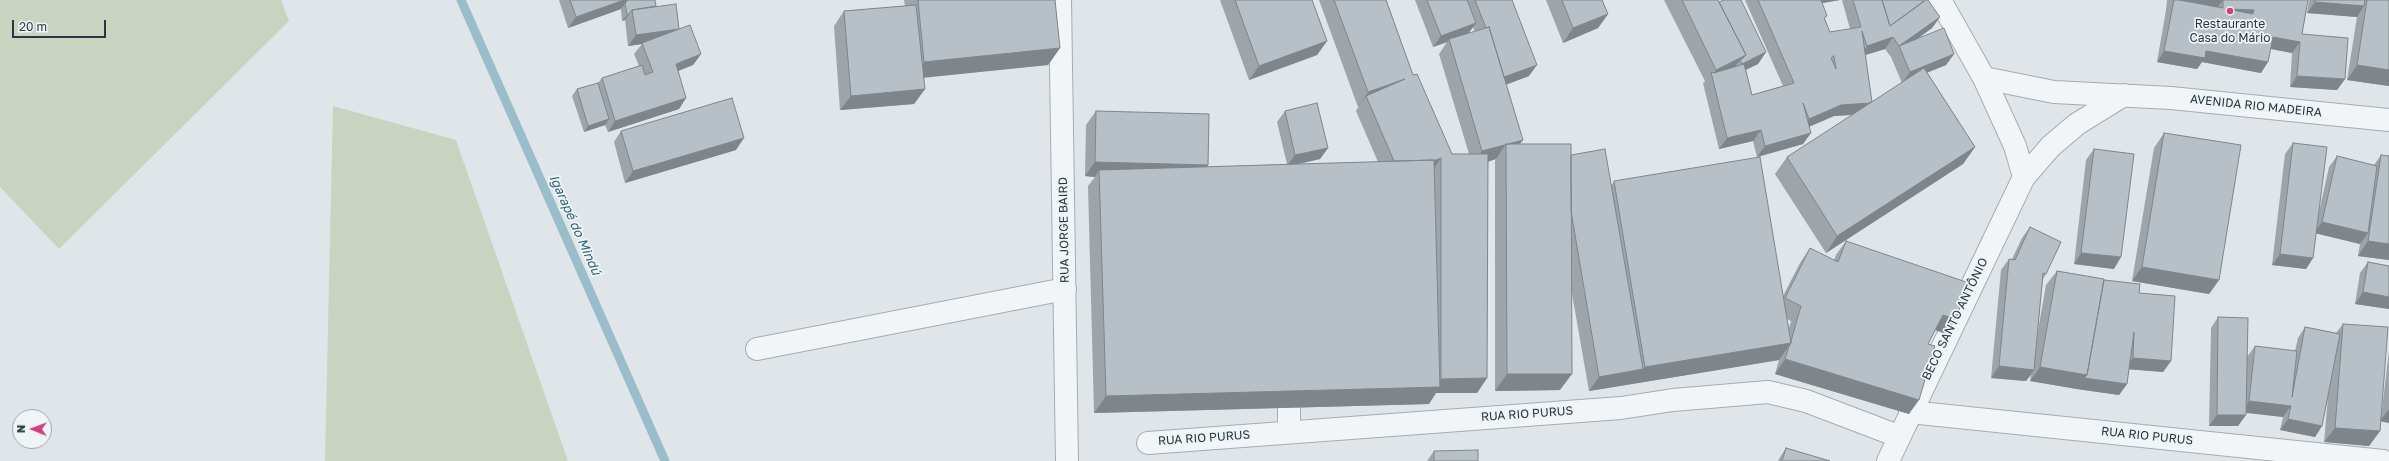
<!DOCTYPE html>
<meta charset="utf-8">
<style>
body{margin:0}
#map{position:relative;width:2389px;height:461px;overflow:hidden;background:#dfe5e9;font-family:"Golos Text",sans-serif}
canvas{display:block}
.north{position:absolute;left:12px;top:409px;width:40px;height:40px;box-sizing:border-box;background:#eff4f6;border:1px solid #9fa8ad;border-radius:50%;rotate:271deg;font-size:11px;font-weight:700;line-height:16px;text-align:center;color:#283740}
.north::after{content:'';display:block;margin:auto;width:14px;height:18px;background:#d1417e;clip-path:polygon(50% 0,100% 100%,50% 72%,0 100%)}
.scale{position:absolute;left:12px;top:20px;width:94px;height:18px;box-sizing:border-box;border:2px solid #283740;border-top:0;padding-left:5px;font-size:12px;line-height:14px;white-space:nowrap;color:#283740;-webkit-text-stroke:3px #eff4f6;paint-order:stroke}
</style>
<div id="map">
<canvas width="2389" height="461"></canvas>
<div class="north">N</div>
<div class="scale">20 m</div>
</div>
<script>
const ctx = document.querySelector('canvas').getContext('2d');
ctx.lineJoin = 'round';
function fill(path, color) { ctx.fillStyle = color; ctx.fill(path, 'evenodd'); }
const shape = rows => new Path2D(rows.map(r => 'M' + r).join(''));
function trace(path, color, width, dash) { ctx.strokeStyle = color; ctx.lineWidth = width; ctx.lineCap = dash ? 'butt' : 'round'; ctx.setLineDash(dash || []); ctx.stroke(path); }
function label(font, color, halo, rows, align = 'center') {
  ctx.font = font + ' "Golos Text",sans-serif'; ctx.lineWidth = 3.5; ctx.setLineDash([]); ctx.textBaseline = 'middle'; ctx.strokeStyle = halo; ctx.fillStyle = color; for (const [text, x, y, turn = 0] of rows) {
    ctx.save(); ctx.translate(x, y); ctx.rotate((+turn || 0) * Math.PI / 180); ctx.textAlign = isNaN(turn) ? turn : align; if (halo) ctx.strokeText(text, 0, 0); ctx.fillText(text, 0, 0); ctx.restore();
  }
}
const green = shape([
 [0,0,281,0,289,21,59,249,0,187],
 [333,106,456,140,568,461,325,461]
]);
const stream = shape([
 [461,0,665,461]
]);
const minor = shape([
 [1060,0,1067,461],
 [1940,0,1984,78,2015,146,2024,177],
 [1984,78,2054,92,2171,98,2389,120],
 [757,349,1065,289],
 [1289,379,1289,432],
 [1910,412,2383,461],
 [1148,443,1621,408,1673,400,1768,392,1806,401,1898,436],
 [1888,461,2024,177,2051,146,2077,124,2124,95]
]);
const wall = shape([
 [559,0,655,0,656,6,679,29,701,54,693,65,678,71,686,98,679,109,608,132,605,125,584,132,572,96,577,89,598,83,602,78,639,66,634,54,642,44,628,46,625,20,622,21,621,9,568,28],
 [904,0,1055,0,1060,48,1048,65,923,77,925,89,914,104,840,110,834,26,844,11,905,6],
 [1220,0,1312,0,1327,41,1317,55,1249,80],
 [1319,0,1386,0,1413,75,1452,154,1469,154,1439,54,1447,42,1433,47,1415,0,1512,0,1529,76,1506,85,1523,140,1519,144,1571,155,1612,185,1614,181,1783,296,1800,263,1810,248,1834,260,1836,255,1846,241,1946,334,1935,330,1928,344,1909,414,1775,374,1779,360,1589,391,1571,288,1560,390,1495,391,1495,161,1496,159,1488,162,1487,378,1477,393,1436,393,1429,404,1094,413,1088,186,1095,177,1085,176,1086,125,1096,111,1208,165,1207,167,1287,164,1277,122,1285,111,1328,148,1320,159,1299,164,1378,162,1356,111,1359,106,1358,107],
 [1473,27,1475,32,1468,34],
 [1787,319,1791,321,1789,328],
 [1546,0,1602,0,1608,14,1598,28,1563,43],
 [1664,0,1718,0,1719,2,1766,52,1758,64,1746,70,1752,95,1783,86,1745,0,1840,0,1822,3,1825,19,1830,32,1850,29,1842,0,1923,0,1940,17,1932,28,1919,38,1954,54,1946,65,1927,72,1975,147,1963,164,1826,253,1775,174,1787,157,1852,115,1834,116,1809,127,1803,144,1757,157,1753,141,1719,149,1703,83,1705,81],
 [1885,49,1891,57,1902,83,1872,102,1865,55],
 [2167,0,2308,0,2302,34,2345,79,2337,90,2290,87,2292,53,2271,49,2261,73,2202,62,2197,69,2157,62,2166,10],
 [2309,0,2389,0,2389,86,2347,80,2357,17,2307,13],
 [621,131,736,150,625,183,614,142],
 [2164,133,2219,280,2209,294,2132,281,2154,148],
 [2293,143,2319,212,2329,167,2337,156,2374,165,2381,155,2389,156,2389,260,2358,256,2360,244,2316,233,2313,258,2306,269,2272,265,2285,154],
 [2094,149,2114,269,2074,264,2086,160],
 [2030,227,2046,274,2043,279,2037,336,2046,285,2057,271,2104,280,2139,293,2171,361,2163,372,2129,369,2127,384,2119,395,2077,389,2030,381,2031,375,2026,381,1991,378,2001,270,2009,259,2012,259,2022,238],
 [2368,262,2389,266,2389,309,2355,304,2360,273],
 [2218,317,2247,357,2255,346,2295,351,2298,338,2305,327,2336,333,2343,324,2381,418,2389,350,2389,423,2380,421,2380,431,2369,446,2324,442,2328,397,2322,426,2315,437,2280,430,2283,417,2246,413,2238,426,2209,426,2211,328],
 [1786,448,1830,461,1778,461,1779,459],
 [1434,451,1478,461,1427,461]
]);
const shadedWall = shape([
 [624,0,628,0,621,9,568,28,576,17],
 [1814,0,1840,0,1810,5],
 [2176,0,2223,0,2215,11],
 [2315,2,2364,6,2357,17,2307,13],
 [2227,9,2254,10,2246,21,2219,20],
 [629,14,625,20,622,21,627,15],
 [1608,14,1598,28,1563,43,1573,28],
 [1940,17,1932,28,1901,50,1899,46],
 [1476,23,1468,34,1449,39,1447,42,1433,47,1441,36],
 [679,29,671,40,628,46,636,35],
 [1893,37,1885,49,1859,57,1867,46],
 [2273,37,2300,42,2292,53,2266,48],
 [1327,41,1317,55,1249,80,1259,66],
 [1060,48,1048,65,912,79,924,62],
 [2164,51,2206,51,2268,62,2261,73,2202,62,2197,69,2157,62],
 [1766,52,1758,64,1734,75,1742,64],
 [701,54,693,65,668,75,676,64],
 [1954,54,1946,65,1902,83,1910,72],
 [1746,55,1741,62,1740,60,1732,71,1712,76,1716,70],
 [1537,65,1529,76,1496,88,1504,77],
 [2357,65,2389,70,2389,86,2347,80],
 [2297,76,2345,79,2337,90,2290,87],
 [1405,79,1366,96,1359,106,1358,107,1368,92],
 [925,89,914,104,840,110,851,96],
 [686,98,679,109,608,132,615,121],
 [1872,103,1864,114,1834,116,1801,130,1809,119,1841,105],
 [609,119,605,125,584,132,588,126],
 [1761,130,1753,141,1719,149,1727,138],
 [1811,133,1803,144,1757,157,1765,146],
 [744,138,736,150,625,183,633,171],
 [1523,140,1512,154,1506,144,1496,159,1472,166,1482,151],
 [1975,147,1963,164,1826,253,1837,236],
 [1328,148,1320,159,1287,166,1295,155],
 [1441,158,1431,173,1385,178],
 [1095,162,1208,165,1197,180,1099,170,1095,177,1085,176],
 [2322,222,2368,233,2360,244,2314,233],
 [2368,241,2389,244,2389,260,2358,256],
 [2081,253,2121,257,2114,269,2074,264],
 [2280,254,2313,258,2306,269,2272,265],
 [2142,267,2219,280,2209,294,2132,281],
 [2363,292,2389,297,2389,309,2355,304],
 [1943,315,1956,319,1946,334,1933,329],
 [1791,343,1779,360,1589,391,1599,377,1643,369,1645,367],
 [2133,358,2171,361,2163,372,2125,369],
 [1785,359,1919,400,1909,414,1775,374],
 [1999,366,2034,370,2026,381,1991,378],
 [2040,367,2087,375,2127,384,2119,395,2077,389,2030,381],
 [1507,374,1572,374,1560,390,1495,391],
 [1487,378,1477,393,1436,393,1429,404,1094,413,1106,396,1435,387,1441,379],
 [2249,401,2291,406,2283,417,2241,412],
 [2388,410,2389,410,2389,423,2380,421],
 [2217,415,2246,415,2238,426,2209,426],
 [2288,419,2322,426,2315,437,2280,430],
 [2335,428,2380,431,2369,446,2324,442]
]);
const building = shape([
 [570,0,624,0,576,17,570,0],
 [628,0,655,0,656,6,632,10,629,14,627,15,625,3,628,0],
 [918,0,1055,0,1060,48,924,62,918,0],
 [1235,0,1312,0,1327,41,1259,66,1235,0],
 [1334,0,1386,0,1413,75,1417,74,1452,154,1488,154,1487,378,1441,379,1441,158,1434,161,1434,160,1394,161,1366,96,1405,79,1368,92,1334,0],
 [1427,0,1467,0,1476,23,1441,36,1427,0],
 [1475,0,1512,0,1537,65,1504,77,1489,27,1486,28,1475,0],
 [1562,0,1602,0,1608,14,1573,28,1562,0],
 [1682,0,1718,0,1746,55,1716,70,1682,0],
 [1724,0,1741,0,1766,52,1742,64,1740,60,1743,58,1746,55,1719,2,1724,0],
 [1758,0,1821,0,1827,16,1824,18,1830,32,1861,27,1853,0,1882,0,1890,26,1926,0,1928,0,1940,17,1899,46,1944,28,1954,54,1910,72,1899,46,1893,37,1867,46,1862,31,1872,102,1870,103,1841,105,1809,119,1803,103,1811,133,1765,146,1761,130,1727,138,1711,72,1714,73,1744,64,1752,95,1794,83,1758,0],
 [1834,56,1836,69,1831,58,1834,56],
 [1882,0,1923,0,1924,1,1890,26,1882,0],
 [2174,0,2179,0,2223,8,2223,0,2308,0,2302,34,2348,38,2345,79,2297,76,2300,42,2273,37,2268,62,2206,51,2205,58,2164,51,2174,0],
 [2227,9,2254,10,2253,14,2227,9],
 [2315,0,2365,0,2364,6,2315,2,2315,0],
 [2367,0,2389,0,2389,70,2357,65,2367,0],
 [676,4,679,29,690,25,701,54,676,64,686,98,615,121,602,78,642,65,645,75,653,72,642,43,679,29,636,35,632,10,676,4],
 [916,5,925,89,851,96,844,11,916,5],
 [1489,27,1523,140,1482,151,1449,39,1489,27],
 [1924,68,1975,147,1837,236,1787,157,1924,68],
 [598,83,609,119,588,126,577,89,598,83],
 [732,98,744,138,633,171,621,131,732,98],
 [1317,103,1328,148,1295,155,1285,111,1317,103],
 [1096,111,1209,114,1208,165,1095,162,1096,111],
 [2164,133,2241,145,2219,280,2142,267,2164,133],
 [2293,143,2327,147,2313,258,2280,254,2293,143],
 [1506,144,1571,144,1572,374,1507,374,1506,144],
 [1605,149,1643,369,1599,377,1571,211,1571,155,1605,149],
 [2094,149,2134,154,2121,257,2081,253,2094,149],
 [2381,155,2389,156,2389,244,2368,241,2381,155],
 [2337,156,2377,166,2368,233,2322,222,2337,156],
 [1760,157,1791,343,1645,367,1614,181,1760,157],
 [1434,160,1440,387,1106,396,1099,170,1434,160],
 [2030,227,2061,242,2046,274,2043,273,2034,370,1999,366,2009,259,2015,260,2030,227],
 [1846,241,1969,283,1956,319,1943,315,1928,344,1935,346,1919,400,1785,359,1789,346,1791,343,1791,341,1801,306,1785,298,1810,248,1838,262,1846,241],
 [2368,262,2389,266,2389,297,2363,292,2368,262],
 [2057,271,2104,279,2087,375,2040,367,2057,271],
 [2104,280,2140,284,2139,293,2175,296,2171,361,2133,358,2134,332,2127,384,2084,378,2087,375,2104,280],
 [2218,317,2248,318,2246,415,2217,415,2218,317],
 [2343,324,2388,327,2380,431,2335,428,2343,324],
 [2305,327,2340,334,2322,426,2288,419,2291,406,2249,401,2255,346,2297,351,2292,397,2305,327],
 [1786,448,1830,461,1782,461,1786,448],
 [1478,450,1478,461,1434,461,1434,451,1478,450]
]);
const markers = [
 [2230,11,4,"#d1417e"]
];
const poiNames = [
 ["Restaurante",2230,24],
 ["Casa do Mário",2230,38]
];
const streetNames = [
 ["AVENIDA RIO MADEIRA",2256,106,6],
 ["RUA JORGE BAIRD",1064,230,-91],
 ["BECO SANTO ANTÔNIO",1955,319,-64],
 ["RUA RIO PURUS",1527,414,-4],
 ["RUA RIO PURUS",2147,436,6],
 ["RUA RIO PURUS",1204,438,-4]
];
const waterNames = [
 ["Igarapé do Mindú",575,225,66]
];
fill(green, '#cad3c0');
trace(stream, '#99beca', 9);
trace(minor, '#a4adb3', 24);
trace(minor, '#f2f5f7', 22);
fill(wall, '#9da5aa');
fill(shadedWall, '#7f868b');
fill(building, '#b6c0c6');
trace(building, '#7f868b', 1);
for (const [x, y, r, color] of markers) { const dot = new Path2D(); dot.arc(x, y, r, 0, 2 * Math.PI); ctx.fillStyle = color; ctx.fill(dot); trace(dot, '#eff4f6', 1.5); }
label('12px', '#283740', '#eff4f6', poiNames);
label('12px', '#283740', '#eff4f6', streetNames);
label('italic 13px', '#316275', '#eff4f6', waterNames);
</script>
